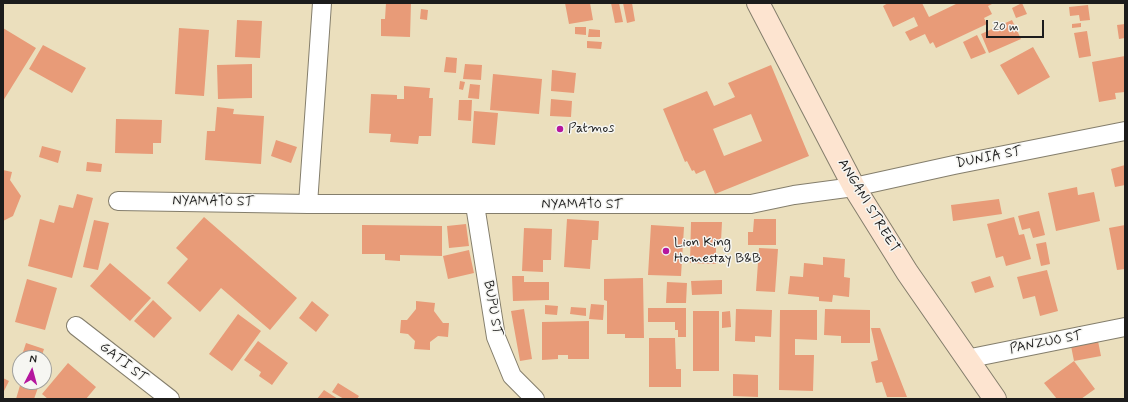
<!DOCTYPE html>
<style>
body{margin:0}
#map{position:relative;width:1128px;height:402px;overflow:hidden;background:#ebdfbd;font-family:Mynerve,sans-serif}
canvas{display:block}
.frame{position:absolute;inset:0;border:4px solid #1c1c1c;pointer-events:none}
.north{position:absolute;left:12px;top:350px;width:40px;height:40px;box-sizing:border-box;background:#f6f6f2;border:1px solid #9f9f9c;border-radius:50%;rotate:6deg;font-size:11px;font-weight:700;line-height:16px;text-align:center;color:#1c1c1c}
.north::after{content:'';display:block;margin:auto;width:14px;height:18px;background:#b5179e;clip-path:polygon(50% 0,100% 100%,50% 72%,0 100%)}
.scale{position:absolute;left:986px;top:20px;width:58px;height:18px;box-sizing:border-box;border:2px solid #1c1c1c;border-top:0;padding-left:5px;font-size:12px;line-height:14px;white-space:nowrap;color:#1c1c1c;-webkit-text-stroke:3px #f6f6f2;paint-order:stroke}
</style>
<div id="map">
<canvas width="1128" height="402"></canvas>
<div class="frame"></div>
<div class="north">N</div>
<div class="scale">20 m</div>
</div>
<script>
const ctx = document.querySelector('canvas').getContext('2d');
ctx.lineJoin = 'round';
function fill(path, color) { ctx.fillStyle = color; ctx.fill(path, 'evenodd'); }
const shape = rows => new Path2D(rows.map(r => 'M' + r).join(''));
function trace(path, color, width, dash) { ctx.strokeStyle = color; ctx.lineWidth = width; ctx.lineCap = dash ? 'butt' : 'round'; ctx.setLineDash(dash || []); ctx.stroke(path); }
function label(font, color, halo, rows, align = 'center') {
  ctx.font = font + ' Mynerve,sans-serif'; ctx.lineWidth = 3; ctx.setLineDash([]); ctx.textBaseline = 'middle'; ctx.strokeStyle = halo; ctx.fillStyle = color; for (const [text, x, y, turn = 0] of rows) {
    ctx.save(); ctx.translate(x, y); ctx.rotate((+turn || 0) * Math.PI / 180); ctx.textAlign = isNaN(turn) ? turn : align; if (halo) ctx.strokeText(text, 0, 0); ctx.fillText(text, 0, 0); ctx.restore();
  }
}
const building = shape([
 [386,3,411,3,410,37,381,36,381,19,385,19],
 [565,3,590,3,593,20,569,24],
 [611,3,619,3,623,22,615,23],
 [623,3,632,3,635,21,627,23],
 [888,3,922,3,929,17,958,3,994,3,988,6,992,14,984,18,987,24,936,48,933,42,930,44,925,34,910,41,905,32,918,26,914,17,893,27,883,6],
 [1022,3,1027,14,1016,18,1012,8],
 [1088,5,1090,20,1080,21,1079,15,1070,16,1069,7],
 [421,9,428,10,427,20,420,19],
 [237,20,262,21,260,58,235,57],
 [1012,20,1021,39,989,53,981,34],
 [1081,23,1081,27,1072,28,1072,24],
 [1125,24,1125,38,1119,39,1117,25],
 [575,27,586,27,586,35,575,34],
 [3,28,36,48,3,101],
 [179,28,209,30,204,96,175,94],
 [589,29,600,30,600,37,588,37],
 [1087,31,1091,56,1079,58,1074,33],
 [977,35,986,53,971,59,963,42],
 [587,41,602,42,601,49,587,48],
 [43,45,86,68,72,93,29,69],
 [1033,47,1050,77,1018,95,1000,65],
 [1125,56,1125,92,1115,93,1116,99,1099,102,1092,62],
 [446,57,457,58,456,73,444,72],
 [252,64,252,98,218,99,217,65],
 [465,64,482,65,481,80,463,79],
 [771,65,809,156,715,194,705,170,696,174,694,170,692,171,687,161,685,162,663,109,707,91,714,106,735,97,728,83],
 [751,114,762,141,724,156,713,129],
 [552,70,576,73,574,93,551,91],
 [493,74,542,79,539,114,490,110],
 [460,81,465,82,463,90,459,89],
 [470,84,480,85,479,99,468,98],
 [404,86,430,88,429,98,433,98,431,136,419,136,418,144,390,142,391,134,369,133,371,94,397,95,397,99,404,99],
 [551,99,572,101,571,117,550,116],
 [459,100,472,100,471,121,458,120],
 [217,107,234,109,233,114,264,116,261,164,205,160,207,131,215,131],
 [474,111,498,113,495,145,472,143],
 [116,119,162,120,161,143,153,143,153,154,115,153],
 [276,140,297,147,291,163,271,156],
 [42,146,61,151,58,163,39,157],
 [87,162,102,164,101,172,86,171],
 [1125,165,1125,185,1115,187,1111,169],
 [3,170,12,172,10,180,21,196,13,216,3,221],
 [1077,187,1078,195,1094,192,1100,221,1056,231,1048,193],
 [77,194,93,198,72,278,28,266,40,219,54,223,59,205,73,208],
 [999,199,1002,214,953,221,951,205],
 [1039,211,1045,235,1033,238,1030,228,1022,230,1018,216],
 [204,217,297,298,270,330,221,288,200,312,167,283,188,259,176,248],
 [1014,217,1019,235,1024,234,1031,259,1006,266,1003,256,996,258,987,224],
 [567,219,599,221,598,240,592,240,590,269,564,267],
 [754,219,776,219,776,245,748,245,748,232,753,232],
 [94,220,109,223,98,270,83,267],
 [691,222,722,222,721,241,716,241,716,264,690,263],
 [466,224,469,246,449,248,447,226],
 [362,225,442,226,442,256,400,255,400,261,385,260,385,254,362,254],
 [651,225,684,227,681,276,648,275],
 [1125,225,1125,269,1117,270,1109,228],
 [524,228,552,229,551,260,543,260,543,272,522,271],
 [1046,242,1050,264,1041,266,1036,244],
 [759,248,778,249,775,292,756,291],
 [469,250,474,273,448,279,443,256],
 [823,257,845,259,844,277,850,278,849,297,833,295,832,302,819,301,819,297,788,294,790,276,803,277,804,263,823,265],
 [110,263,151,298,130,321,90,286],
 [1047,270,1058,311,1040,316,1035,296,1023,299,1017,277],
 [512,276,524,276,524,282,549,282,549,300,513,301],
 [990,276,994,287,975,293,971,282],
 [643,278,644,338,625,338,625,334,607,334,607,301,604,300,604,279],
 [27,279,57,288,45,330,15,322],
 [722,280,722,294,692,295,691,281],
 [667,282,687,283,686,303,666,303],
 [153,300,172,318,154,338,134,321],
 [312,301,329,315,316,332,299,318],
 [416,301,435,303,434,311,443,323,449,323,448,337,438,336,430,342,430,350,414,349,415,341,408,334,400,333,401,320,407,320,416,309],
 [591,304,604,305,603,320,589,319],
 [545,305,558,306,557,315,545,314],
 [571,307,586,308,586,316,570,314],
 [648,308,686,308,686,337,678,337,678,330,675,330,675,322,648,322],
 [524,309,532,359,520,361,511,311],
 [736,309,772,310,771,337,755,336,755,342,735,341],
 [825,309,870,310,870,343,841,343,841,336,824,335],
 [780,310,817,310,817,340,795,339,795,355,814,355,813,391,779,390],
 [693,311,719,311,719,371,693,371],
 [730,311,731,327,722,328,722,312],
 [238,314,261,331,232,371,209,354],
 [589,321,589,359,568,359,568,355,558,355,558,359,542,360,542,322],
 [871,328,880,328,907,397,887,397,882,382,876,383,871,362,878,360],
 [649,338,675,338,676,369,681,369,681,387,649,387],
 [258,341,288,363,272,385,259,376,261,372,244,360],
 [1098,341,1101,356,1074,361,1095,389,1081,399,1057,399,1044,383,1074,361,1071,346],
 [26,343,44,349,41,358,21,358],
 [68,363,96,387,86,399,48,399,42,394],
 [733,374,758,375,758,397,733,396],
 [3,378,9,381,3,393],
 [21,382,40,382,34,399,16,399],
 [338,383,359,396,357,399,344,399,332,392],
 [324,390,338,399,317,399]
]);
const street = shape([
 [118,201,308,204,751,204,794,195,854,187,954,165,1125,131],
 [308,204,322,3],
 [475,205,496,337,512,376,535,399],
 [76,326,170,399],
 [966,359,1125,327]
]);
const secondary = shape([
 [758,3,854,187,907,272,995,399]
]);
const markers = [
 [560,129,4,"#b5179e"],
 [666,251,4,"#b5179e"]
];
const poiNames = [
 ["Patmos",568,129],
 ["Lion King",674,243],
 ["Homestay B&B",674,259]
];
const streetNames = [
 ["DUNIA ST",989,158,-11],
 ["NYAMATO ST",213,202,1],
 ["NYAMATO ST",582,205],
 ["ANGANI STREET",868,206,59],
 ["BUPU ST",492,308,80],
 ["PANZUO ST",1046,343,-11],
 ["GATI ST",123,363,38]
];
fill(building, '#e89b78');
trace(street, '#847e6c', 20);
trace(secondary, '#847e6c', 24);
trace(street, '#fff', 18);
trace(secondary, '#fde4d0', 22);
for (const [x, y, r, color] of markers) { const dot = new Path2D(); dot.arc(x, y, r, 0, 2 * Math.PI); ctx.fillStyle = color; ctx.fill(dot); trace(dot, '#f6f6f2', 1.5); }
label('14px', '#1c1c1c', '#f6f6f2', poiNames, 'left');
label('14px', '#1c1c1c', '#f6f6f2', streetNames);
</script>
